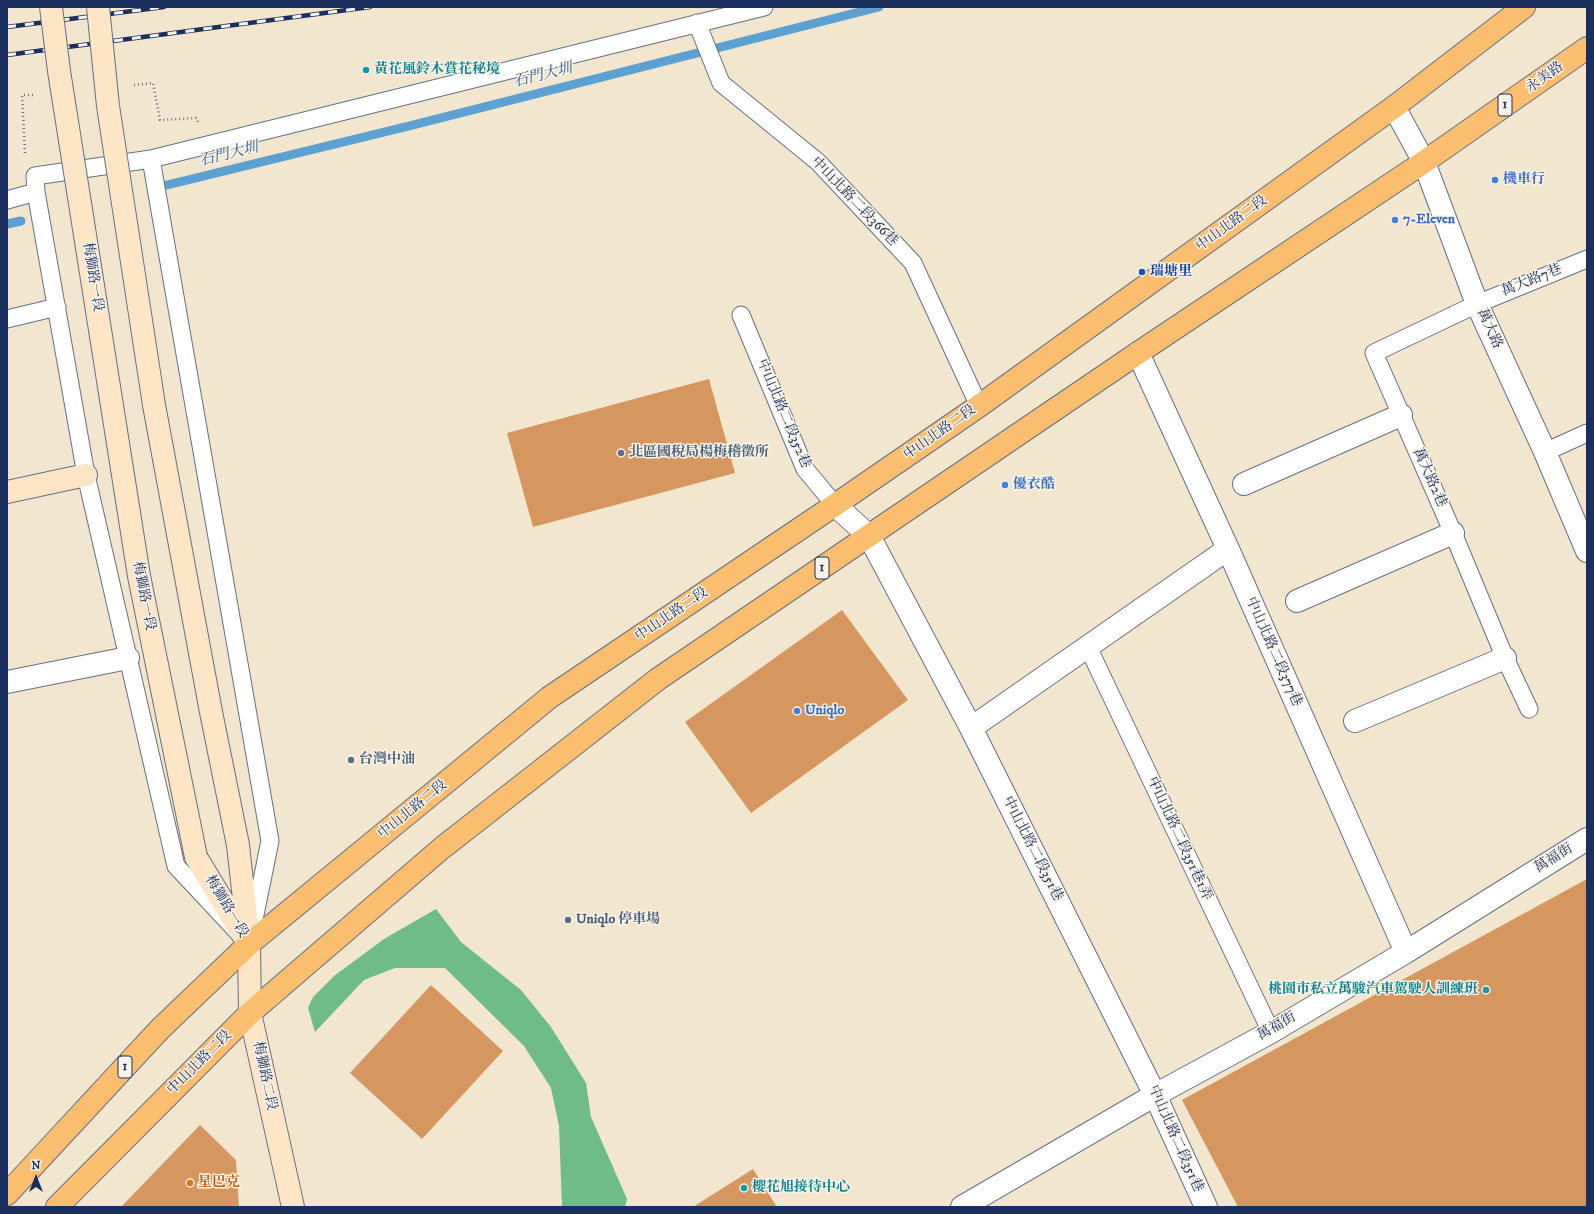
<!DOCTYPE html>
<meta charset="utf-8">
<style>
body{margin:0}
#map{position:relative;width:1594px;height:1214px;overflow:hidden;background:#f2e6ce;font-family:"IM FELL DW Pica",serif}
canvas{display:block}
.frame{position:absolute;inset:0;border:8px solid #1b2f5e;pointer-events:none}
.north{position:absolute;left:16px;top:1158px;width:40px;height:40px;-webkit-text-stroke:3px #f7f3e8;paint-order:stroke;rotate:0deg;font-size:11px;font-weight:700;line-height:16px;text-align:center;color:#1b2f5e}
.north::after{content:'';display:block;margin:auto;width:14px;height:18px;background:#1b2f5e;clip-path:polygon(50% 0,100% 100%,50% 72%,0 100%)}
</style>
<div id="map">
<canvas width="1594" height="1214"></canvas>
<div class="frame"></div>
<div class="north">N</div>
</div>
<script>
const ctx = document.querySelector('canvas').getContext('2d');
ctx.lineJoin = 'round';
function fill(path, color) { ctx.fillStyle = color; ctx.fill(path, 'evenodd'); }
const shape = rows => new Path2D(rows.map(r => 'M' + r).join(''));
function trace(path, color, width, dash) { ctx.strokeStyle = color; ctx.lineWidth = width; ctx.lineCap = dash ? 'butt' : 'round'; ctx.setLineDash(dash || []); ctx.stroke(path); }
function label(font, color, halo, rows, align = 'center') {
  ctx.font = font + ' "IM FELL DW Pica","Noto Serif TC",serif'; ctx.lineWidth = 3; ctx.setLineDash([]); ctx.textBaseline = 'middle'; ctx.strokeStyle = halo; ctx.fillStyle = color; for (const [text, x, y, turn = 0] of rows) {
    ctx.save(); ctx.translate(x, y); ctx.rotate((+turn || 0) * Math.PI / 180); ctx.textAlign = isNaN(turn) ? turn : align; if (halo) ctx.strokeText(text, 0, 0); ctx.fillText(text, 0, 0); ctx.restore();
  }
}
const forest = shape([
 [436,909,461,942,521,990,551,1027,586,1083,591,1117,627,1199,625,1207,562,1207,559,1126,551,1088,524,1046,445,968,395,968,364,980,315,1032,308,1008,313,997,334,976,384,939]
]);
const stream = shape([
 [167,185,409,126,879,7],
 [7,224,21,221]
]);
const building = shape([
 [709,379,735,473,533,527,507,433],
 [842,610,908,700,751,813,685,722],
 [1587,879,1587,1207,1238,1207,1182,1100],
 [431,985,503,1051,422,1139,350,1073],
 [200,1125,236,1160,239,1207,121,1207],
 [753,1169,777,1207,693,1207]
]);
const path = shape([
 [134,85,153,83,160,120,196,118,198,122],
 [25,153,22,95,35,95]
]);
const lane = shape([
 [697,23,721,83,818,162,913,263,979,406],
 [151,159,270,841,249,944,176,866,86,475,36,192,35,176,151,159],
 [151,159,764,7],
 [7,200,36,192],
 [741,315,805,469,835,505],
 [7,319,57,307],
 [1545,452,1587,433],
 [1088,647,1271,1032],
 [1529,709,1505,658,1453,533,1374,353,1477,304,1587,259]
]);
const street = shape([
 [1394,107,1424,162,1477,304,1545,452,1587,551],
 [1138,353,1228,549,1406,952],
 [1244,484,1401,415],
 [835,505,869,536,971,728,1155,1095,1206,1207],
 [1297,601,1453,533],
 [7,682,128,658],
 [1355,721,1505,658],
 [971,728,1228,549],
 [962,1207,1155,1095,1271,1032,1406,952,1587,839]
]);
const secondary = shape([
 [7,492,86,475],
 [238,845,249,944,250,1013,293,1207],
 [196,857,245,938]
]);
const primary = shape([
 [7,1194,160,1029,249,944,550,697,835,505,979,406,1394,107,1524,7],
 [57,1207,250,1013,442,848,658,679,1138,353,1424,162,1587,48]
]);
const rail = shape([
 [7,27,164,7],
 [7,55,370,7]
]);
const secondaryBridge = shape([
 [51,7,59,71,139,576,196,857],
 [98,7,108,106,154,405,211,712,238,845]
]);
const markers = [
 [366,70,4,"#0f9aa8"],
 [1495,180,4,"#3f7fe0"],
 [1395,220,4,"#3f7fe0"],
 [1142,272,4,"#1a4fb4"],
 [621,453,4,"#5c6f8a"],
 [1005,485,4,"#3f7fe0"],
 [797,711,4,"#3f7fe0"],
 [351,760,4,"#5c6f8a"],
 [568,920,4,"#5c6f8a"],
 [1486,990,4,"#0f9aa8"],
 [190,1183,4,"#e8710a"],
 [744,1188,4,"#0f9aa8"]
];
const shields = [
 [1505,105,14],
 [822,568,14],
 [125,1067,14]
];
const shieldNames = [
 ["1",1505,105],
 ["1",822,568],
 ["1",125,1067]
];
const cultureNames = [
 ["黃花風鈴木賞花秘境",374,70],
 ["桃園市私立萬駿汽車駕駛人訓練班",1478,990,"right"],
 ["櫻花旭接待中心",752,1188]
];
const streetNames = [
 ["永美路",1545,78,-35],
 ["中山北路二段366巷",854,202,46],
 ["中山北路二段",1232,224,-36],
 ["梅獅路一段",92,277,81],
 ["萬大路7巷",1532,281,-22],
 ["萬大路",1489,329,66],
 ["中山北路二段352巷",783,414,67],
 ["中山北路二段",940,433,-35],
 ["萬大路2巷",1429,478,66],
 ["梅獅路一段",143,596,79],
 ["中山北路二段",672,615,-34],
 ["中山北路二段377巷",1273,652,66],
 ["中山北路二段",413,810,-39],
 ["中山北路二段351巷1弄",1179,839,65],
 ["中山北路二段351巷",1032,849,63],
 ["萬福街",1554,859,-32],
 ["梅獅路一段",226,907,59],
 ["萬福街",1277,1027,-30],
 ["中山北路二段",200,1063,-45],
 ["梅獅路二段",264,1076,78],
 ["中山北路二段351巷",1175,1139,66]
];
const shopNames = [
 ["機車行",1503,180],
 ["7-Eleven",1403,220],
 ["優衣酷",1013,485],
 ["Uniqlo",805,711]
];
const transitNames = [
 ["瑞塘里",1150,272]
];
const serviceNames = [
 ["北區國稅局楊梅稽徵所",629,453],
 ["台灣中油",359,760],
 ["Uniqlo 停車場",576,920]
];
const foodNames = [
 ["星巴克",198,1183]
];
const waterNames = [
 ["石門大圳",543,76,-14],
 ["石門大圳",229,155,-14]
];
fill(forest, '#6fbc86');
trace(stream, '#5ca1d1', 9);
fill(building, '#d5975f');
trace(lane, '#666f85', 19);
trace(street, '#666f85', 24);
trace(secondary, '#666f85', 24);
trace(primary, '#666f85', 24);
trace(path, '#666f85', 2.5, [1, 3]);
trace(lane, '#fff', 17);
trace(street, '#fff', 22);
trace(secondary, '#fde5c5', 22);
trace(primary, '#fbbe6e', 22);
trace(rail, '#1b2f5e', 4.5);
trace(rail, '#f7f3e8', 3, [9]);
trace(secondaryBridge, '#666f85', 24, []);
trace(secondaryBridge, '#fde5c5', 22);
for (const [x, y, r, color] of markers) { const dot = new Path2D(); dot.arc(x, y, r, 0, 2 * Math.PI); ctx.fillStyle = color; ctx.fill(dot); trace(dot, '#f7f3e8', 1.5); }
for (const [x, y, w] of shields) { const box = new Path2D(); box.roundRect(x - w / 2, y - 11, w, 22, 3); ctx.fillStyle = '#f7f3e8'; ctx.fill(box); trace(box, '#1b2f5e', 1); }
label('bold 13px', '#1b2f5e', null, shieldNames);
label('bold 14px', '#0d838f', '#f7f3e8', cultureNames, 'left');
label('14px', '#1b2f5e', '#f7f3e8', streetNames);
label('bold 14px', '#366cbe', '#f7f3e8', shopNames, 'left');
label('bold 14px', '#164399', '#f7f3e8', transitNames, 'left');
label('bold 14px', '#4e5e75', '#f7f3e8', serviceNames, 'left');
label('bold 14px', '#c56008', '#f7f3e8', foodNames, 'left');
label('italic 15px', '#325786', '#f7f3e8', waterNames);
</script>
